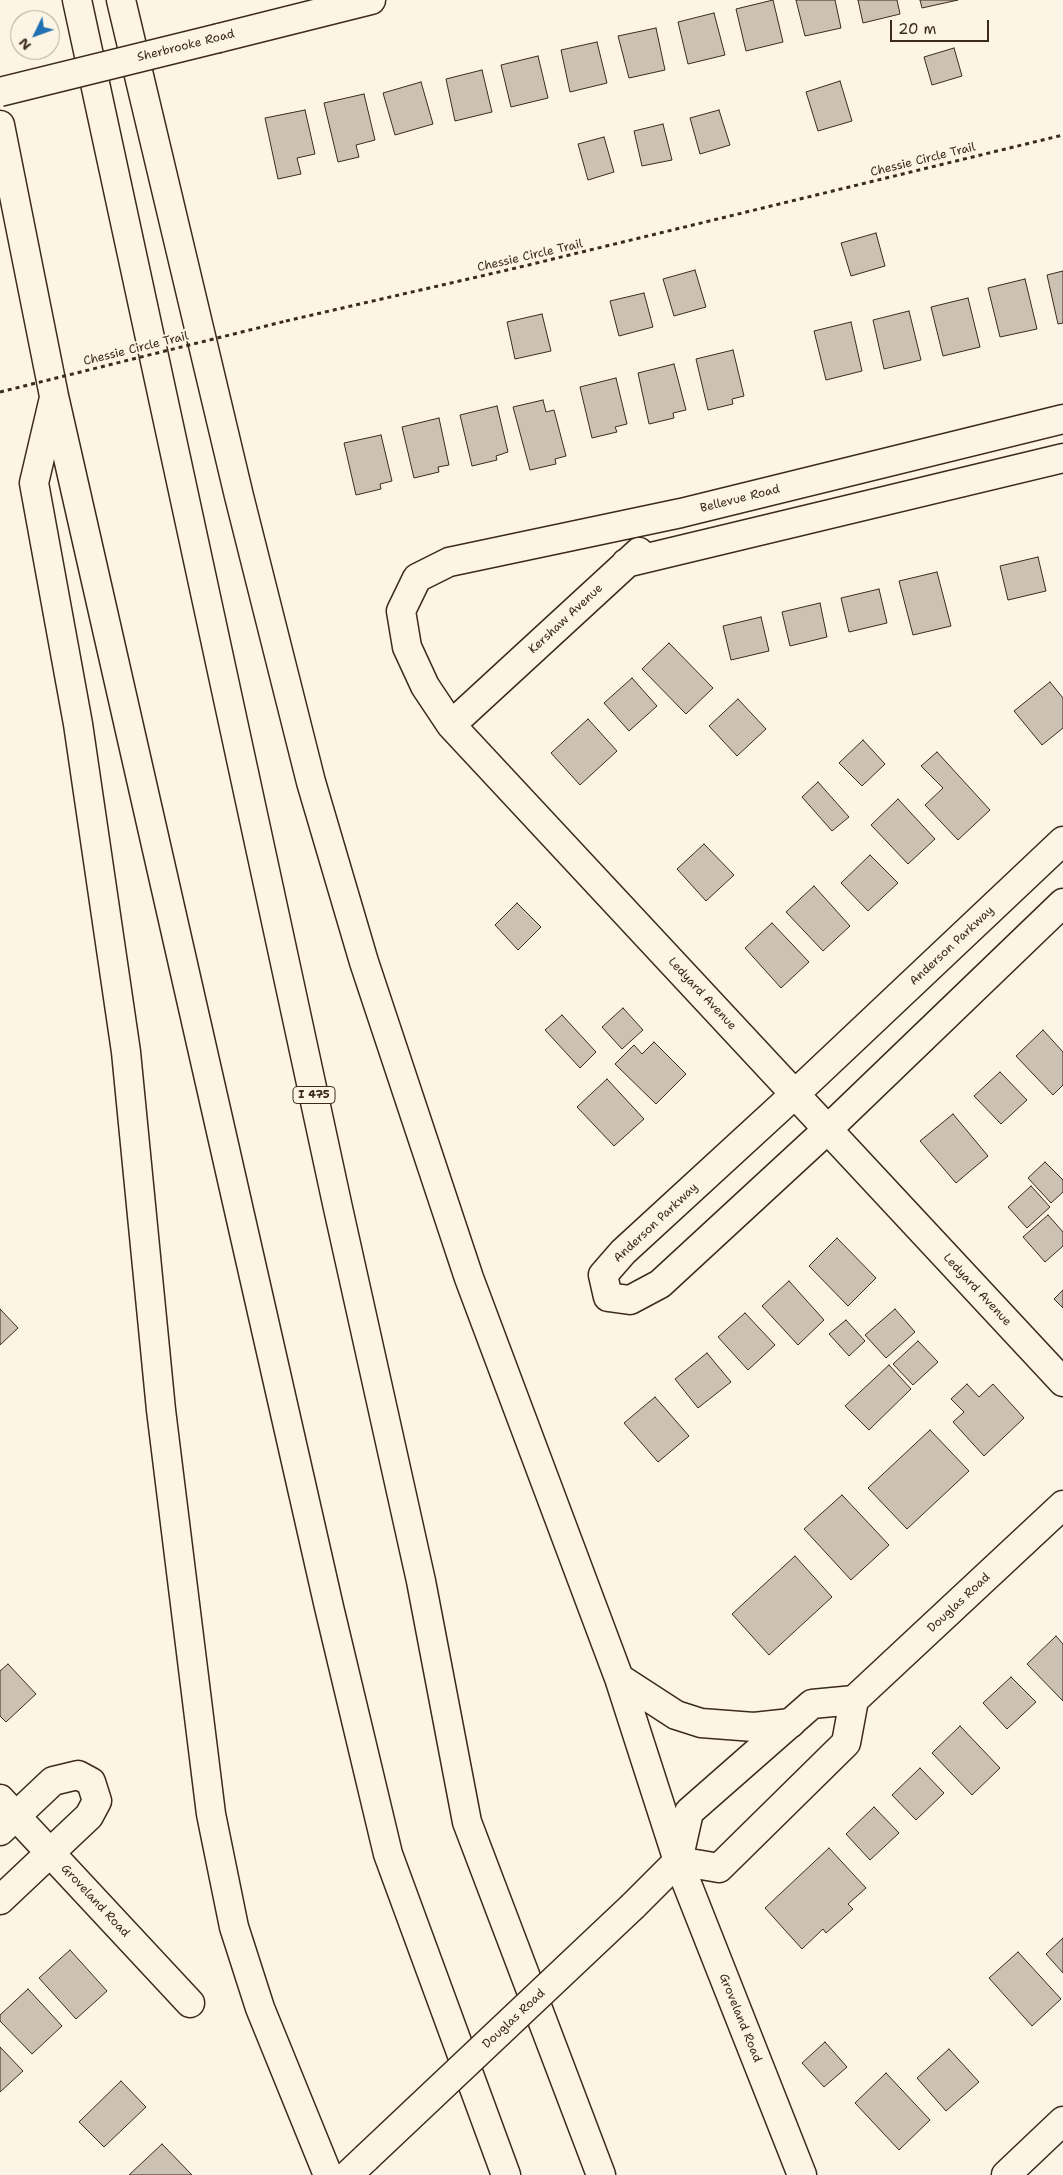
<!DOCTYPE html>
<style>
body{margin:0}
#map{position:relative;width:1063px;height:2175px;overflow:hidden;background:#fcf5e5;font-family:"Shantell Sans",sans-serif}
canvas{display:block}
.north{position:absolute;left:10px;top:10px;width:50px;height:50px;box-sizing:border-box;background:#fcf5e5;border:1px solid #afa495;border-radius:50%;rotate:228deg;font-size:14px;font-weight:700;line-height:20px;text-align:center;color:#3b2a1e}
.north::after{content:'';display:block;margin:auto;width:18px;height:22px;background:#1f6fb2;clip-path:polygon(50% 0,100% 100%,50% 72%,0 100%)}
.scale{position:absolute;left:890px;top:20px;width:99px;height:22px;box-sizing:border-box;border:2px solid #3b2a1e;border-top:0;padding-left:6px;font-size:15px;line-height:18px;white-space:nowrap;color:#3b2a1e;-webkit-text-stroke:4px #fcf5e5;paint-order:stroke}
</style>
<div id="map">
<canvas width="1063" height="2175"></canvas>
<div class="north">N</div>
<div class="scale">20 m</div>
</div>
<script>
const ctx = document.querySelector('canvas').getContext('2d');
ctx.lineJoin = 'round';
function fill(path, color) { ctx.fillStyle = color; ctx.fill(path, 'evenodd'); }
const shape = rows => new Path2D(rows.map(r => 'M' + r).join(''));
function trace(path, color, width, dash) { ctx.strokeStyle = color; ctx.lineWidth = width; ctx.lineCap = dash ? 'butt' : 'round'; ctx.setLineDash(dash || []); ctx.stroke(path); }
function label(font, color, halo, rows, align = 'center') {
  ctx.font = font + ' "Shantell Sans",sans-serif'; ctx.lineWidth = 4; ctx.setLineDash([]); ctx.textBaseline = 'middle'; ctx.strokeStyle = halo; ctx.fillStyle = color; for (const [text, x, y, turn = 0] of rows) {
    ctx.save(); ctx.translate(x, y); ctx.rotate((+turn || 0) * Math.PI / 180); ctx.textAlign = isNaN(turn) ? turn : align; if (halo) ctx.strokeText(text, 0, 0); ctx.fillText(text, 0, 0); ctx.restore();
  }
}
const building = shape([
 [773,0,783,42,746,51,736,9,773,0],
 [796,0,835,0,841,28,805,36,796,0],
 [858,0,897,0,900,14,863,23,858,0],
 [920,0,958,0,922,8,920,0],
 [714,13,725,55,688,64,678,22,714,13],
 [656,28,665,70,629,78,618,36,656,28],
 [597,42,607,83,570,92,561,50,597,42],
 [954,48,962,76,932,85,924,57,954,48],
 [538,56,548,98,511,107,501,65,538,56],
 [482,70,492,112,455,121,446,79,482,70],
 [840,81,852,121,818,131,806,92,840,81],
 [421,82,433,124,395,135,383,93,421,82],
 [364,94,375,140,356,145,359,157,338,162,324,103,364,94],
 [305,110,315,154,297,158,301,174,278,179,265,118,305,110],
 [719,110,730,145,700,154,690,118,719,110],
 [663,124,672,160,642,166,634,131,663,124],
 [604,137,614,172,588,180,578,144,604,137],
 [876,233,885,266,851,276,841,243,876,233],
 [695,270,706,307,674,316,663,279,695,270],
 [1063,271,1063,323,1058,324,1047,275,1063,271],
 [1025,279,1037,329,1000,337,988,288,1025,279],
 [644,293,653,327,619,336,610,301,644,293],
 [968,298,980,347,943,356,931,307,968,298],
 [909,311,921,360,884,369,873,320,909,311],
 [542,314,551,351,515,359,507,322,542,314],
 [851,322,862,371,826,380,814,331,851,322],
 [733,350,744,396,732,399,733,404,708,410,696,359,733,350],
 [674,364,686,410,673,413,674,418,649,424,638,373,674,364],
 [616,378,627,424,615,427,617,432,592,438,580,387,616,378],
 [543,400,546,412,554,410,566,456,555,459,556,464,530,470,513,407,543,400],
 [497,406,508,452,496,456,497,460,472,466,460,415,497,406],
 [439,418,449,465,438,467,439,472,414,478,402,427,439,418],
 [381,435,392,481,380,484,381,489,356,495,344,443,381,435],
 [1038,557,1046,591,1008,600,1000,566,1038,557],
 [937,572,951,626,913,635,899,581,937,572],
 [879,589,887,623,849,632,841,598,879,589],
 [820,603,827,637,790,646,782,612,820,603],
 [761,617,769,651,731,660,723,626,761,617],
 [669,643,713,688,686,714,642,669,669,643],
 [632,678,657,706,629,731,604,703,632,678],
 [1050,682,1063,698,1063,728,1042,745,1014,711,1050,682],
 [738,699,766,729,737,756,709,726,738,699],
 [588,719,617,751,580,785,551,753,588,719],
 [863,740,885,764,862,786,839,763,863,740],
 [937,752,990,810,958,840,925,805,943,788,921,766,937,752],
 [818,782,849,817,832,831,802,797,818,782],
 [898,799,935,839,908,864,871,825,898,799],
 [704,844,734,875,706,901,677,869,704,844],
 [870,855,898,883,868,911,841,883,870,855],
 [814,886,850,926,823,951,786,912,814,886],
 [517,903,541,927,518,950,495,925,517,903],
 [772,923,809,962,781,988,745,948,772,923],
 [623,1008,643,1030,622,1049,602,1027,623,1008],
 [562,1015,596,1052,580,1068,545,1030,562,1015],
 [1043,1030,1063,1052,1063,1085,1053,1095,1016,1056,1043,1030],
 [654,1042,686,1074,656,1104,615,1064,634,1045,642,1054,654,1042],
 [1000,1072,1027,1100,1001,1124,974,1096,1000,1072],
 [607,1079,644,1119,614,1146,577,1107,607,1079],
 [953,1114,988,1156,956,1183,920,1141,953,1114],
 [1045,1162,1063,1180,1063,1192,1051,1203,1028,1178,1045,1162],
 [1031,1186,1050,1207,1027,1228,1008,1207,1031,1186],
 [1048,1215,1063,1232,1063,1246,1045,1262,1023,1237,1048,1215],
 [837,1238,876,1278,848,1306,809,1266,837,1238],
 [789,1281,824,1320,798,1345,762,1306,789,1281],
 [1063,1290,1063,1308,1054,1299,1063,1290],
 [0,1309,18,1328,0,1345,0,1309],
 [895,1309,915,1332,886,1358,865,1335,895,1309],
 [745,1313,775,1345,748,1370,718,1337,745,1313],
 [846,1320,865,1341,849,1356,829,1334,846,1320],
 [918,1341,938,1362,913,1385,893,1364,918,1341],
 [707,1353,731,1382,698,1408,675,1379,707,1353],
 [889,1365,911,1389,869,1430,845,1406,889,1365],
 [967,1384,979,1397,993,1384,1024,1418,984,1456,953,1422,964,1412,951,1399,967,1384],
 [655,1397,689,1436,658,1462,624,1423,655,1397],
 [930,1430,969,1471,907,1529,868,1488,930,1430],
 [842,1495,889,1545,851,1580,804,1529,842,1495],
 [795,1556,832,1597,769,1655,732,1614,795,1556],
 [1056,1636,1063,1644,1063,1701,1027,1664,1056,1636],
 [8,1664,36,1694,6,1722,0,1716,0,1671,8,1664],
 [1011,1677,1036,1702,1007,1729,983,1703,1011,1677],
 [960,1726,1000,1768,972,1795,932,1753,960,1726],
 [920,1768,944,1793,916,1820,892,1795,920,1768],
 [874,1807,899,1833,870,1860,846,1834,874,1807],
 [829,1848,866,1888,848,1904,853,1909,826,1933,823,1929,802,1949,765,1908,829,1848],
 [1063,1938,1063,1973,1046,1954,1063,1938],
 [70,1950,107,1991,76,2019,39,1978,70,1950],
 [1018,1952,1061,1999,1032,2026,989,1978,1018,1952],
 [28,1989,62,2026,32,2054,0,2021,0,2015,28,1989],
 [825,2042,847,2067,824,2087,802,2063,825,2042],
 [0,2047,23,2071,0,2092,0,2047],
 [949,2049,979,2082,946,2111,917,2078,949,2049],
 [886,2073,930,2120,899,2150,855,2103,886,2073],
 [121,2081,146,2107,104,2147,79,2122,121,2081],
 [162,2144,192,2175,129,2175,162,2144]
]);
const path = shape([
 [286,321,516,268,1063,135]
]);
const street = shape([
 [219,38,371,0],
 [1063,419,681,513,449,562,417,578,401,611,407,647,425,686,451,725,1063,1382],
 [626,563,1063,458],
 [451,725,639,552],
 [1063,841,795,1094,623,1252,603,1275,608,1297,630,1300,660,1284,828,1129,1063,903],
 [0,1799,190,2003],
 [0,1831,53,1781,78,1775,91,1782,97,1801,89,1816,0,1900],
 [678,1861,802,2175],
 [1006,2175,1063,2121]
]);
const secondary = shape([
 [678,1861,719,1868,846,1743,854,1700,1063,1505],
 [633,1906,678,1861,689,1812,812,1704,854,1700],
 [348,2175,366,2158]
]);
const highway = shape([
 [77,0,338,1208,421,1581,467,1822,601,2175],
 [121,0,239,496,311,782,364,962,469,1278,619,1678,678,1861],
 [0,125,54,396,329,1607,388,1854,506,2175],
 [53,402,34,483,78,724,126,1052,161,1410,211,1814,234,1927,260,2008,328,2175],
 [619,1678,676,1715,701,1723,754,1727,791,1723]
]);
const pathBridge = shape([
 [0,392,286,321]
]);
const streetBridge = shape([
 [0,92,219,38]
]);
const secondaryBridge = shape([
 [366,2158,633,1906]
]);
const shields = [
 [314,1095,42]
];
const shieldNames = [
 ["I 475",314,1095]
];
const streetNames = [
 ["Sherbrooke Road",186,46,-14],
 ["Chessie Circle Trail",923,160,-14],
 ["Chessie Circle Trail",530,256,-13],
 ["Chessie Circle Trail",136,349,-14],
 ["Bellevue Road",740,499,-14],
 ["Kershaw Avenue",566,619,-43],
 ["Anderson Parkway",952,946,-43],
 ["Ledyard Avenue",702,994,47],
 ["Anderson Parkway",656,1223,-43],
 ["Ledyard Avenue",977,1290,47],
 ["Douglas Road",959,1603,-43],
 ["Groveland Road",95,1901,47],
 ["Groveland Road",740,2018,68],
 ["Douglas Road",514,2019,-43]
];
fill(building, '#ccc2b3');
trace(building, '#3b2a1e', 1);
trace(street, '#3b2a1e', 31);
trace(secondary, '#3b2a1e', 31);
trace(highway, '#3b2a1e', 31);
trace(path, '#3b2a1e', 3, [4, 4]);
trace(street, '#fcf5e5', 28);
trace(secondary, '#fcf5e5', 28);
trace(highway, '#fcf5e5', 28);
trace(streetBridge, '#3b2a1e', 31, []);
trace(secondaryBridge, '#3b2a1e', 31, []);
trace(pathBridge, '#3b2a1e', 3, [4, 4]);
trace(streetBridge, '#fcf5e5', 28);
trace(secondaryBridge, '#fcf5e5', 28);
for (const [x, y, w] of shields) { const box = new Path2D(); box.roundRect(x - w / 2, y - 8.5, w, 17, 4); ctx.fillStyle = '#fcf5e5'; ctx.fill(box); trace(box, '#3b2a1e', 1); }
label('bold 11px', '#3b2a1e', null, shieldNames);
label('12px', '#3b2a1e', '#fcf5e5', streetNames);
</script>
